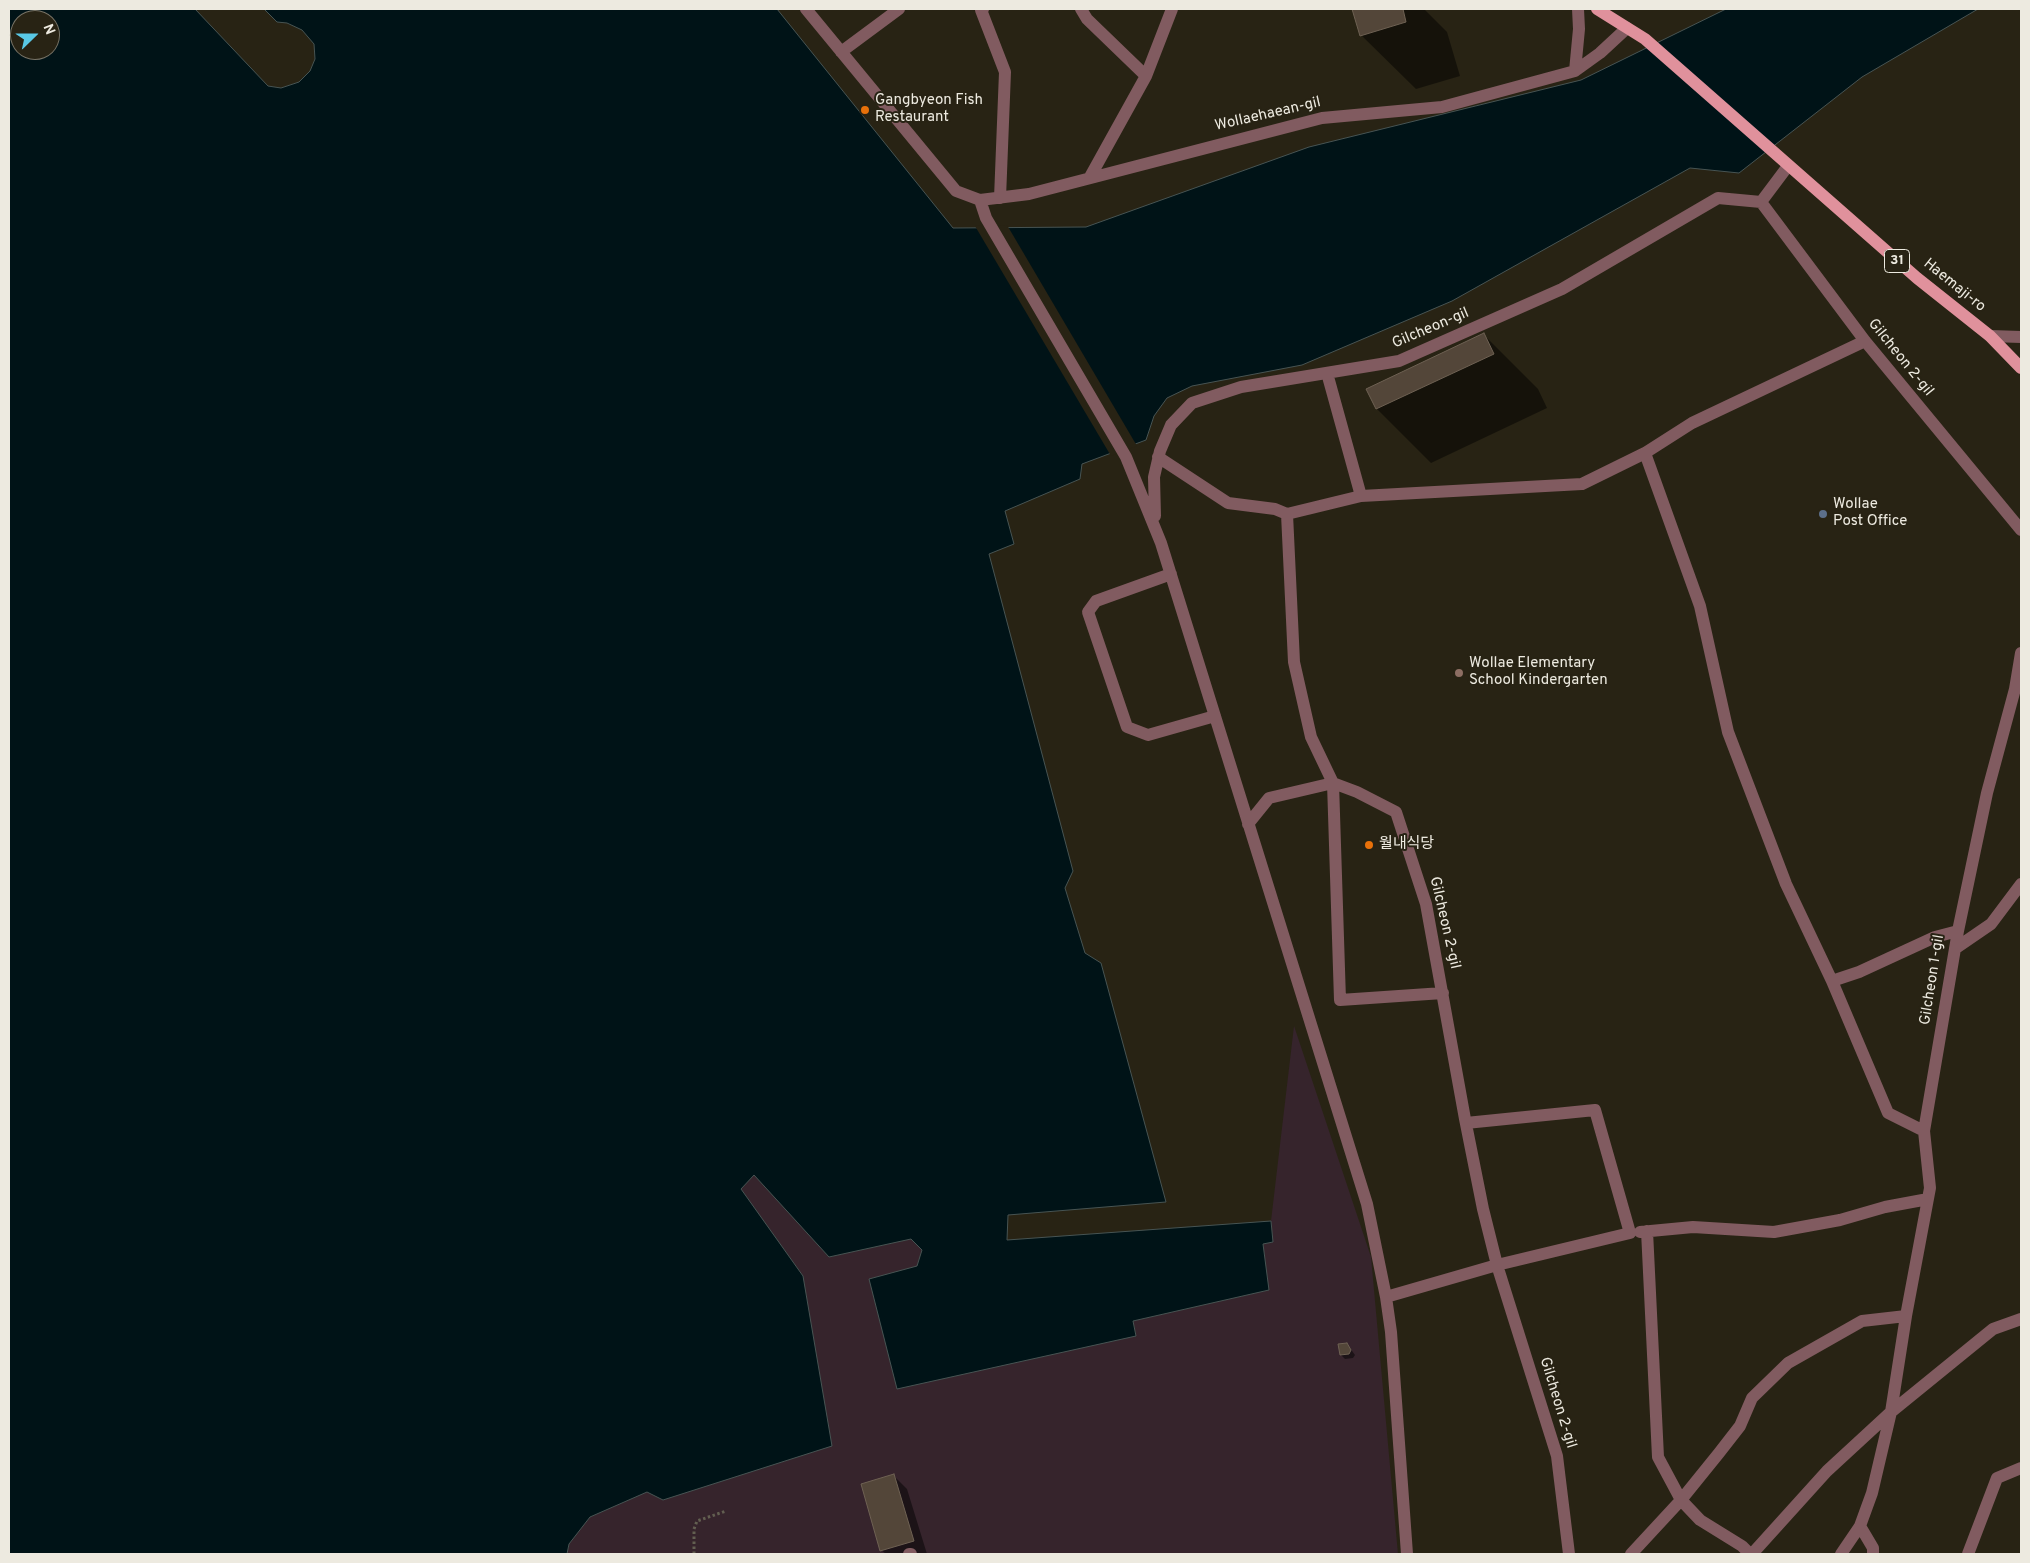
<!DOCTYPE html>
<meta charset="utf-8">
<style>
body{margin:0}
#map{position:relative;width:2030px;height:1563px;overflow:hidden;background:#282314;font-family:Overpass,sans-serif}
canvas{display:block}
.frame{position:absolute;inset:0;border:10px solid #edeae0;pointer-events:none}
.north{position:absolute;left:10px;top:10px;width:50px;height:50px;box-sizing:border-box;background:#282314;border:1px solid #777366;border-radius:50%;rotate:68deg;font-size:14px;font-weight:700;line-height:20px;text-align:center;color:#edeae0}
.north::after{content:'';display:block;margin:auto;width:18px;height:22px;background:#59c8e5;clip-path:polygon(50% 0,100% 100%,50% 72%,0 100%)}
</style>
<div id="map">
<canvas width="2030" height="1563"></canvas>
<div class="frame"></div>
<div class="north">N</div>
</div>
<script>
const ctx = document.querySelector('canvas').getContext('2d');
ctx.lineJoin = 'round';
function fill(path, color) { ctx.fillStyle = color; ctx.fill(path, 'evenodd'); }
const shape = rows => new Path2D(rows.map(r => 'M' + r).join(''));
function trace(path, color, width, dash) { ctx.strokeStyle = color; ctx.lineWidth = width; ctx.lineCap = dash ? 'butt' : 'round'; ctx.setLineDash(dash || []); ctx.stroke(path); }
function label(font, color, halo, rows, align = 'center') {
  ctx.font = font + ' Overpass,"Noto Sans KR",sans-serif'; ctx.lineWidth = 4; ctx.setLineDash([]); ctx.textBaseline = 'middle'; ctx.strokeStyle = halo; ctx.fillStyle = color; for (const [text, x, y, turn = 0] of rows) {
    ctx.save(); ctx.translate(x, y); ctx.rotate((+turn || 0) * Math.PI / 180); ctx.textAlign = isNaN(turn) ? turn : align; if (halo) ctx.strokeText(text, 0, 0); ctx.fillText(text, 0, 0); ctx.restore();
  }
}
const industrial = shape([
 [1294,1026,1371,1257,1398,1554,567,1554,569,1544,590,1517,647,1491,663,1500,803,1276,740,1189,754,1175,829,1257,911,1239,922,1250,917,1266,1136,1335,1133,1321,1268,1290,1263,1243,1273,1242,1271,1221]
]);
const water = shape([
 [9,9,195,9,268,86,281,88,299,82,310,71,315,59,314,44,302,30,287,23,277,22,264,9,777,9,953,228,1086,227,1309,147,1581,80,1726,9,1978,9,1862,77,1739,173,1690,168,1452,301,1302,365,1192,386,1167,398,1154,416,1146,440,1082,464,1080,479,1005,511,1014,544,989,554,1073,871,1065,888,1085,953,1101,963,1166,1202,1008,1215,1007,1240,1271,1221,1273,1242,1263,1244,1269,1290,1133,1321,1136,1336,897,1389,869,1279,917,1266,922,1250,911,1239,829,1257,754,1175,741,1189,803,1276,832,1446,663,1500,647,1492,590,1517,569,1544,567,1554,9,1554,9,9],
 [20,20,50,20,50,50,20,50,20,20]
]);
const pier = shape([
 [1007,225,1137,446,1111,456,975,226]
]);
const shadow = shape([
 [1354,9,1424,9,1447,32,1460,76,1416,89,1361,35],
 [1484,335,1538,389,1547,408,1431,463,1377,409,1368,389],
 [1347,1344,1355,1355,1353,1358,1345,1359,1341,1355],
 [893,1475,907,1489,927,1554,886,1554,881,1550]
]);
const building = shape([
 [1352,9,1403,9,1406,22,1360,36,1352,9],
 [1484,333,1494,354,1376,409,1366,389,1484,333],
 [1347,1343,1351,1350,1349,1354,1340,1355,1338,1344,1347,1343],
 [894,1474,914,1541,880,1551,861,1484,894,1474]
]);
const path = shape([
 [694,1554,694,1529,697,1521,726,1511]
]);
const minor = shape([
 [806,9,956,191,980,200,1029,194,1322,118,1442,107,1575,71,1579,29,1578,9],
 [983,9,981,10,1005,72,1000,198],
 [1081,9,1087,19,1146,76],
 [841,52,899,9],
 [1575,71,1600,53,1627,28],
 [1090,177,1146,76,1172,9],
 [980,200,986,218,1126,457,1161,543,1367,1204,1386,1297,1391,1332,1407,1554],
 [1761,202,1865,341,2021,530],
 [1990,336,2021,337],
 [1327,373,1361,496],
 [1645,453,1700,606,1728,732,1786,884,1832,981,1888,1113,1924,1131],
 [1158,457,1228,503,1275,509,1287,514,1361,496,1582,484,1645,453,1692,423,1865,341],
 [1287,514,1294,662,1311,737,1333,783,1357,792,1396,812,1426,904,1465,1119,1483,1209,1497,1265,1630,1233,1595,1110,1466,1123],
 [1155,516,1154,477,1160,451,1171,425,1192,403,1241,387,1399,361,1562,289,1718,198,1761,202,1788,166],
 [1171,574,1096,601,1088,612,1127,727,1148,735,1215,716],
 [1248,824,1269,798,1333,783,1340,1000,1443,993],
 [1956,948,1991,924,2021,884],
 [1832,981,1859,972,1935,937,1958,931],
 [1647,1231,1658,1457,1681,1500,1700,1520,1742,1546,1750,1554],
 [1640,1232,1693,1227,1774,1232,1840,1220,1885,1207,1928,1199],
 [1386,1297,1497,1265,1557,1456,1569,1554],
 [1860,1526,1873,1548,1873,1554],
 [909,1554,911,1554],
 [1631,1554,1681,1500,1719,1453,1740,1426,1752,1398,1788,1363,1862,1321,1906,1316],
 [1752,1554,1827,1471,1891,1412,1993,1329,2021,1319],
 [1841,1554,1860,1526,1872,1493,1891,1412,1906,1316,1930,1188,1924,1131,1958,931,1987,793,2015,689,2021,653],
 [1968,1554,1997,1478,2021,1468]
]);
const major = shape([
 [1597,9,1645,39,1917,278,1990,336,2021,368]
]);
const markers = [
 [865,110,5,"#e8710a"],
 [1823,514,5,"#5c6f8a"],
 [1459,673,5,"#8d6e63"],
 [1369,845,5,"#e8710a"]
];
const shields = [
 [1897,261,25]
];
const shieldNames = [
 ["31",1897,261]
];
const poiNames = [
 ["Gangbyeon Fish",875,101],
 ["Restaurant",875,118],
 ["Wollae",1833,505],
 ["Post Office",1833,522],
 ["Wollae Elementary",1469,664],
 ["School Kindergarten",1469,681],
 ["월내식당",1379,845]
];
const streetNames = [
 ["Wollaehaean-gil",1268,115,-13],
 ["Haemaji-ro",1954,286,39],
 ["Gilcheon-gil",1431,329,-23],
 ["Gilcheon 2-gil",1900,358,51],
 ["Gilcheon 2-gil",1444,923,77],
 ["Gilcheon 1-gil",1933,980,-81],
 ["Gilcheon 2-gil",1557,1403,73]
];
fill(industrial, '#36242c');
fill(water, '#001317');
trace(water, '#475453', 1);
fill(pier, '#282314');
fill(shadow, '#0007');
fill(building, '#534639');
trace(building, '#6e6153', 1);
trace(path, '#635f51', 3, [2.5, 2.5]);
trace(minor, '#815b60', 12);
trace(major, '#e0919c', 12);
for (const [x, y, r, color] of markers) { const dot = new Path2D(); dot.arc(x, y, r, 0, 2 * Math.PI); ctx.fillStyle = color; ctx.fill(dot); trace(dot, '#282314', 2); }
for (const [x, y, w] of shields) { const box = new Path2D(); box.roundRect(x - w / 2, y - 11.5, w, 23, 4); ctx.fillStyle = '#282314'; ctx.fill(box); trace(box, '#edeae0', 1); }
label('bold 14px', '#edeae0', null, shieldNames);
label('15px', '#edeae0', '#282314', poiNames, 'left');
label('15px', '#edeae0', '#282314', streetNames);
</script>
